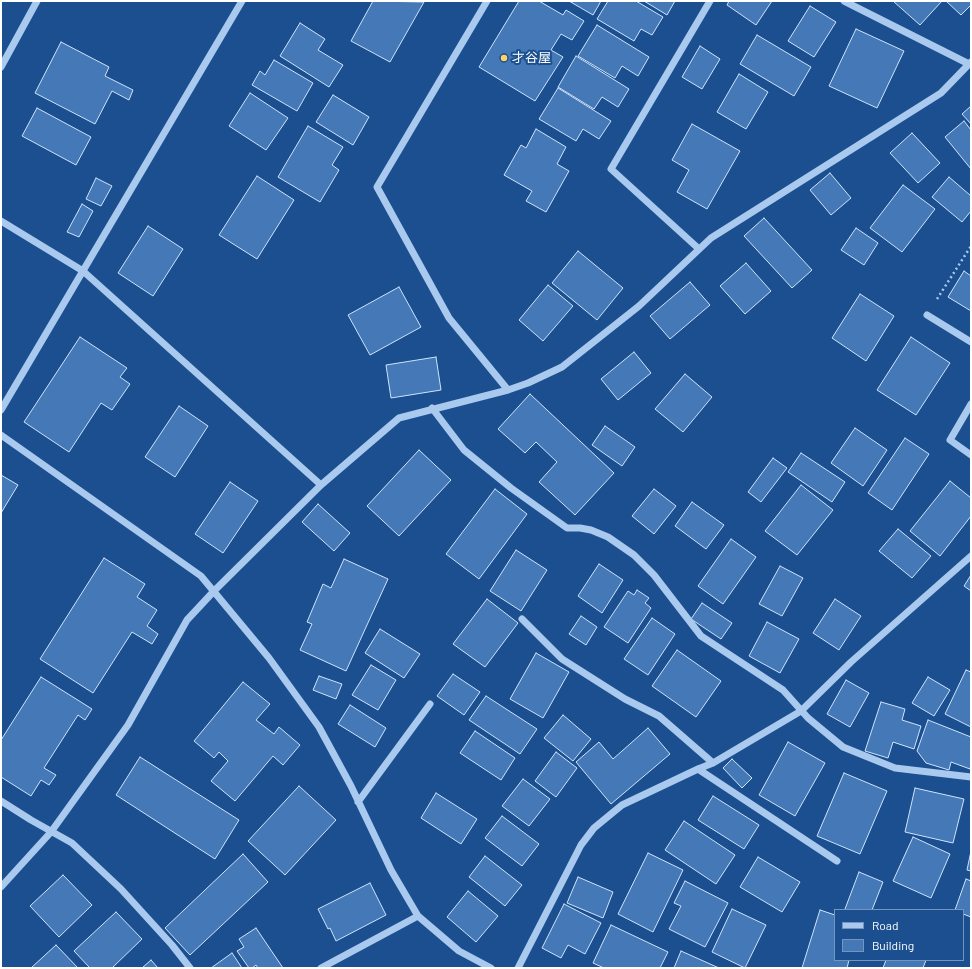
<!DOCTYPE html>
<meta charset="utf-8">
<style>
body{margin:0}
#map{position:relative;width:972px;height:969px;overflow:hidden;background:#1b4f8f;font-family:Barlow,sans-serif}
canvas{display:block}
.frame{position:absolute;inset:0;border:2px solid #fff;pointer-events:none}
.legend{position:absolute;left:834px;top:909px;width:130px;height:52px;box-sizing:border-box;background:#1b4f8f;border:1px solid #7695bc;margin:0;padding:5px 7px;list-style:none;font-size:12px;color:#fff}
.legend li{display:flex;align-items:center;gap:8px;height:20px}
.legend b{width:20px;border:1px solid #7695bc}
</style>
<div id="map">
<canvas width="972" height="969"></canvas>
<div class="frame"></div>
<ul class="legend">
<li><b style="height:5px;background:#a9c9ee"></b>Road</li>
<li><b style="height:11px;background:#4478b7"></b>Building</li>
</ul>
</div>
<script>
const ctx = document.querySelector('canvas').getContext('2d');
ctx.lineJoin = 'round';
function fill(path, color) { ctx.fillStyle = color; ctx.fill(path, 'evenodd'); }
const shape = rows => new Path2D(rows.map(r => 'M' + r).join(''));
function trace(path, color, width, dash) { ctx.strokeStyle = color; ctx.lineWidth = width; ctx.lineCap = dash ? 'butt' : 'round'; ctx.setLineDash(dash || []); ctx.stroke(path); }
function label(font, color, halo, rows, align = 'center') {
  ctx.font = font + ' Barlow,"Noto Sans JP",sans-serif'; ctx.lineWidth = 4; ctx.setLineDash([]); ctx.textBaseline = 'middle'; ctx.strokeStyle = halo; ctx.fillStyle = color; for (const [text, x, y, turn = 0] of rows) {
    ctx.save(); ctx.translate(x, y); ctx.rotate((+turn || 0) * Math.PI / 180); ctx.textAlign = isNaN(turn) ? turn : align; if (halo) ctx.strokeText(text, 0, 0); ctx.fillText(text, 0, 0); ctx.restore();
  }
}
const building = shape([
 [373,1,424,2,390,62,351,41,373,1],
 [519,1,539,1,563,15,566,10,584,21,572,40,561,34,551,50,563,57,535,101,479,67,519,1],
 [569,1,601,1,593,15,569,1],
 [608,1,636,1,663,17,652,35,641,29,634,41,597,19,608,1],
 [644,1,675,1,667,15,644,1],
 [729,1,772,1,756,25,727,5,729,1],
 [893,1,942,1,920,25,893,1],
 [946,1,971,1,971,5,961,15,946,1],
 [810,6,836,22,814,57,788,41,810,6],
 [300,23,325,39,318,50,343,65,329,87,280,56,300,23],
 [597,25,649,57,638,76,622,66,615,78,578,56,597,25],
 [856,29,904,51,877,108,829,86,856,29],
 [757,35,811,67,794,96,740,64,757,35],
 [61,42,109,67,105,76,133,90,129,100,112,91,95,124,35,93,61,42],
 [700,46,720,59,702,89,682,77,700,46],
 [576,56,629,89,618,107,602,97,594,109,558,87,576,56],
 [274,60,313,83,297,111,252,85,260,71,265,75,274,60],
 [739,74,768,92,746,129,717,112,739,74],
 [558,88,611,121,599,139,583,129,576,141,539,119,558,88],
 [250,93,288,118,266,150,229,126,250,93],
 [333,95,369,117,353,145,316,122,333,95],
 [971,106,971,124,962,114,971,106],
 [37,108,91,137,76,165,22,136,37,108],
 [964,121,971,130,971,169,945,137,964,121],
 [692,124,740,151,707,209,677,192,689,170,672,160,692,124],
 [308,126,343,147,332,165,339,170,320,202,278,177,308,126],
 [536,129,566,147,557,164,569,171,546,212,526,201,532,191,504,175,521,145,526,148,536,129],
 [912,133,940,163,918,183,890,153,912,133],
 [830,173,851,198,831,215,810,190,830,173],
 [257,176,294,200,257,259,219,235,257,176],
 [949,177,971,196,971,211,962,222,932,197,949,177],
 [96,178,112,186,101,206,86,199,96,178],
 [903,185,935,209,902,252,870,228,903,185],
 [82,204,93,211,79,237,67,232,82,204],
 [764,218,812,270,792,288,744,236,764,218],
 [148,226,183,249,153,296,118,273,148,226],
 [856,228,878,243,864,265,841,250,856,228],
 [578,251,623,288,597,320,552,283,578,251],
 [746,263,771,291,745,314,720,286,746,263],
 [964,271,971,276,971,311,948,297,964,271],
 [690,282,710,305,670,339,650,316,690,282],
 [548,285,573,306,543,341,519,320,548,285],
 [399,287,421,327,370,355,348,315,399,287],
 [860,294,894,316,866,361,832,338,860,294],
 [80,337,127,368,120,377,130,384,112,410,101,403,69,452,24,422,80,337],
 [911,337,950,363,916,415,877,390,911,337],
 [634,352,651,373,618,400,601,379,634,352],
 [436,357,441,390,391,398,386,365,436,357],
 [685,374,712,397,683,432,655,409,685,374],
 [530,394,614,473,575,515,539,482,557,462,536,442,525,453,498,429,530,394],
 [179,406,208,426,175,477,145,457,179,406],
 [605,426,635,447,622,466,592,445,605,426],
 [855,428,887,450,863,486,831,463,855,428],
 [905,438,929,454,892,510,868,493,905,438],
 [419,450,451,480,399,536,367,506,419,450],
 [801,453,845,482,832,502,788,472,801,453],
 [773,458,787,468,761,502,748,492,773,458],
 [1,475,18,485,1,513,1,475],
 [950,481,971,498,971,516,940,556,910,531,950,481],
 [230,482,258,501,223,553,195,534,230,482],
 [801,485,833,510,797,555,765,531,801,485],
 [495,489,527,514,479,579,446,554,495,489],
 [654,489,676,506,654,534,632,516,654,489],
 [692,502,724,525,706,549,675,526,692,502],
 [318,504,350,533,334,551,302,522,318,504],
 [898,529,931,556,912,578,879,551,898,529],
 [731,539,756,557,723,604,698,586,731,539],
 [516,550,547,570,521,611,490,591,516,550],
 [104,558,145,584,137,597,157,610,147,626,158,634,152,644,132,632,93,693,40,659,104,558],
 [344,559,388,579,346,671,300,650,312,624,307,622,323,584,331,588,344,559],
 [599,564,623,580,602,613,578,596,599,564],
 [780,566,803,578,782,616,759,604,780,566],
 [971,575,971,591,964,586,971,575],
 [637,590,649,598,645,603,651,608,628,643,604,627,628,591,634,595,637,590],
 [487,599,518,623,485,667,453,644,487,599],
 [835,599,861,616,839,650,813,633,835,599],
 [702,603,732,623,721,639,691,619,702,603],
 [581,616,597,627,586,645,569,634,581,616],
 [652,618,675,634,648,675,624,659,652,618],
 [767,622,799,639,780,673,749,656,767,622],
 [380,629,420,654,404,678,365,653,380,629],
 [677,650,721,681,696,717,652,686,677,650],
 [536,653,569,672,543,718,510,699,536,653],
 [371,665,396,680,378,710,352,695,371,665],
 [966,670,971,672,971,727,945,714,966,670],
 [453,674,480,692,464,715,437,696,453,674],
 [319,676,342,684,336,699,313,690,319,676],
 [41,677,92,709,85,720,78,715,44,768,56,775,49,785,41,780,31,796,1,777,1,740,41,677],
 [928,677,950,690,934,716,912,703,928,677],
 [846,680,869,693,850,727,827,714,846,680],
 [243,682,270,704,256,720,274,734,279,727,300,745,283,765,273,756,235,801,211,781,228,761,219,752,214,758,194,741,243,682],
 [486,696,537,729,520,754,469,720,486,696],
 [881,702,905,709,902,720,921,726,914,749,893,742,888,758,865,751,881,702],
 [350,705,386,728,375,747,338,724,350,705],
 [563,715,591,739,573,761,544,738,563,715],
 [928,720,971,737,971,764,970,769,951,762,949,770,926,763,917,751,928,720],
 [648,728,670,754,611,804,576,762,599,742,613,759,648,728],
 [475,731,515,758,501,780,460,753,475,731],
 [788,742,825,763,795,816,759,795,788,742],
 [556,752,577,768,556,797,535,781,556,752],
 [140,757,239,820,215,859,116,795,140,757],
 [732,759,752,778,742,788,723,768,732,759],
 [844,773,887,791,860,854,817,836,844,773],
 [523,779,550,799,529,826,502,806,523,779],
 [299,786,336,820,285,875,248,841,299,786],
 [915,788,964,799,953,843,905,832,915,788],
 [436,793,477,819,461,844,421,818,436,793],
 [713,796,759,825,744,849,698,820,713,796],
 [502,816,539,844,522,866,485,838,502,816],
 [684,821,735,855,716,884,665,850,684,821],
 [913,837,950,854,931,898,893,881,913,837],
 [971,851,971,871,967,870,971,851],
 [648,853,683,870,653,932,618,914,648,853],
 [243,854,268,882,190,955,165,928,243,854],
 [485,856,522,885,505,906,469,877,485,856],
 [758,857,800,882,782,912,740,887,758,857],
 [859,872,883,882,872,910,846,910,845,909,859,872],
 [63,875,92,905,59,937,30,906,63,875],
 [578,877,613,892,603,918,567,903,578,877],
 [966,879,971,881,971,917,963,914,963,910,955,910,966,879],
 [685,881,728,903,705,947,669,929,681,906,674,903,685,881],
 [370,883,386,915,336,941,330,928,328,929,318,909,370,883],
 [468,891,498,916,476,942,447,917,468,891],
 [564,904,601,923,585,954,568,945,561,958,542,948,564,904],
 [732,909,766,925,745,968,712,952,732,909],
 [820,910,835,915,835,960,849,960,847,968,802,968,820,910],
 [116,912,142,939,112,968,90,968,74,951,116,912],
 [611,925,668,952,660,968,604,968,593,963,611,925],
 [256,928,283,968,258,968,256,965,252,968,249,968,237,951,244,947,239,939,256,928],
 [56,945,78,968,31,968,56,945],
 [681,951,719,968,674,968,681,951],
 [232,953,242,968,211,968,232,953],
 [151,960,158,968,142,968,151,960],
 [886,960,926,960,923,968,883,968,886,960]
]);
const path = shape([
 [937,299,971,246]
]);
const minor = shape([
 [487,1,377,187,449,318,508,390],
 [844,1,969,64],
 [1,67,37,1],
 [1,221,83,271,321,485],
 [699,249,611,169,710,1],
 [927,315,971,342],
 [971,404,950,440,971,455],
 [432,408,464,450,511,488,567,528,580,528,591,530,608,537,634,555,654,575,701,636,783,690,808,718,843,747,895,768,971,777],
 [1,410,242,1],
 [1,435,201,576,269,658,319,727,351,786,391,870,418,916,459,951,491,968],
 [522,619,562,659,625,699,659,716,713,763],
 [698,769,837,861],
 [1,801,31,820,72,843,121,889,172,945,190,968],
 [358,802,430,704],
 [1,887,51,832,128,725,187,620,214,591,321,485,399,418,508,390,528,383,562,367,639,306,711,238,941,93,971,62],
 [321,968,418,916],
 [518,968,581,845,594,828,622,805,698,769,713,763,801,711,851,662,971,556]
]);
const markers = [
 [504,58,4,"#ffd166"]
];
const poiNames = [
 ["才谷屋",512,58]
];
fill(building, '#4478b7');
trace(building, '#cfe3fa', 1);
trace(path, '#a9c9ee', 2.5, [2, 3]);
trace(minor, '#a9c9ee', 7);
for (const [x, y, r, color] of markers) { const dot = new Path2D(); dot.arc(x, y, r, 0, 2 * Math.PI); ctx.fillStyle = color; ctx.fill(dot); trace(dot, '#1b4f8f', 1.5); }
label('13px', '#fff', '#1b4f8f', poiNames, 'left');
</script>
